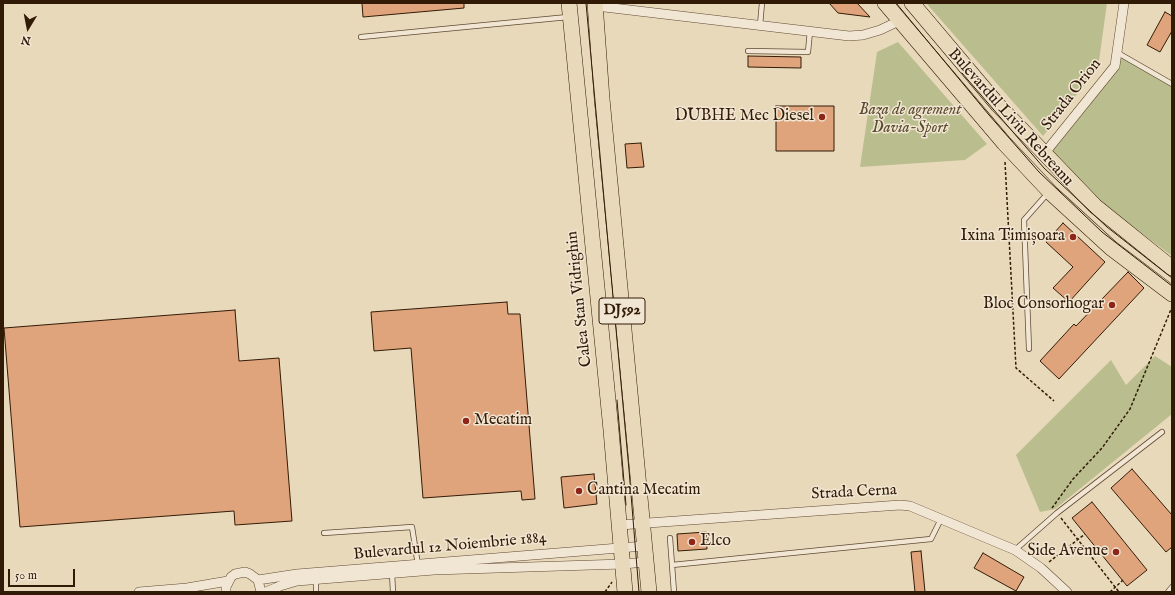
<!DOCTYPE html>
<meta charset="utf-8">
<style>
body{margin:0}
#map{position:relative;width:1175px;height:595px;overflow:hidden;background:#e9d9bb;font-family:"IM FELL English",serif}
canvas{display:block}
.frame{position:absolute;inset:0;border:4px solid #321b06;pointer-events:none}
.north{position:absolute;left:8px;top:8px;width:40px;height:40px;-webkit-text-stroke:3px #f1e6d3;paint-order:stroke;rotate:190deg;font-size:11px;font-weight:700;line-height:16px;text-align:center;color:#321b06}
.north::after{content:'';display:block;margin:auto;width:14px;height:18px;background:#321b06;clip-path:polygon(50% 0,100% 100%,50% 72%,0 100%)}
.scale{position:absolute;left:8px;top:569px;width:67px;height:18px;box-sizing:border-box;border:2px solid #321b06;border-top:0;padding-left:5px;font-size:12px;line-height:14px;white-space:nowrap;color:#321b06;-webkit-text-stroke:3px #f1e6d3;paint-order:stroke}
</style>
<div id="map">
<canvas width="1175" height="595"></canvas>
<div class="frame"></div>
<div class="north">N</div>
<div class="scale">50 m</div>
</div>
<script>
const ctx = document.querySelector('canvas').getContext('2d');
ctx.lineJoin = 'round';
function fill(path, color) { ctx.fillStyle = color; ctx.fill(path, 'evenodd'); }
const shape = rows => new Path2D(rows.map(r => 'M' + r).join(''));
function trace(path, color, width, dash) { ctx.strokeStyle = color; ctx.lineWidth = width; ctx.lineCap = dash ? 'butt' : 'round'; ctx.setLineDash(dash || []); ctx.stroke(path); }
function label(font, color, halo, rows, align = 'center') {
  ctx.font = font + ' "IM FELL English",serif'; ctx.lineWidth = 3; ctx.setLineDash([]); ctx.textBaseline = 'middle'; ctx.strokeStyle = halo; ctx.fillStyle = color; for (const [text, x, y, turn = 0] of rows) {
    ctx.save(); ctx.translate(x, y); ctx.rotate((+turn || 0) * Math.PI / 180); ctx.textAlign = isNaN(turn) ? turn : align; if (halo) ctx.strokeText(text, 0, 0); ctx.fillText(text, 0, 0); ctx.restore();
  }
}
const green = shape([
 [926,3,1107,3,1098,68,1043,136],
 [898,42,987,144,965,160,860,167,877,52],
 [1118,53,1172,84,1172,256,1128,223,1044,154],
 [1155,356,1172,367,1172,414,1055,509,1040,512,1016,455,1111,360,1126,385]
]);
const building = shape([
 [362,3,464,3,464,8,363,17,362,3],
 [829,3,857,3,870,17,838,13,829,3],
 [1165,12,1172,16,1172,31,1160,52,1147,45,1165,12],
 [748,56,801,57,801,68,748,67,748,56],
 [776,106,834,106,834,151,776,151,776,106],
 [641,143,644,167,627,168,625,144,641,143],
 [1063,223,1105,262,1069,302,1053,288,1073,267,1046,242,1063,223],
 [1128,272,1144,288,1059,379,1040,361,1074,324,1076,326,1128,272],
 [507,302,508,314,520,314,535,499,522,500,521,491,423,498,411,348,374,351,371,312,507,302],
 [235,310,239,361,279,358,292,521,235,525,234,511,20,527,4,328,235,310],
 [1132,469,1172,515,1172,547,1166,552,1111,488,1132,469],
 [594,474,597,504,564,508,561,477,594,474],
 [1092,502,1147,570,1127,586,1072,518,1092,502],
 [706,532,707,549,678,551,677,534,706,532],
 [921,551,925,592,915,592,911,552,921,551],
 [983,553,1024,577,1016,591,974,568,983,553]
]);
const path = shape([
 [1005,162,1016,368,1054,401],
 [1052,508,1073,479,1102,448,1130,409,1172,307],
 [1061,518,1119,592],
 [1049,562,1085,534],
 [605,592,612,582],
 [1110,592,1123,580]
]);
const service = shape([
 [760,25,762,3],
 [361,37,568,17],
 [748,51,808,52,810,31],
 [1118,53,1172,84],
 [1029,349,1024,220,1048,193],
 [324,533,412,527,418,565],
 [670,538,674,592],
 [1015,550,1057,513,1162,432],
 [672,565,931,539,941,519],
 [392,573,393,592],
 [316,579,316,592],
 [1168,592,1172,587]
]);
const minor = shape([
 [596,6,849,36,863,35,880,30,901,20],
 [1044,154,1115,66,1124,3],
 [620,525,900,505,910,506,1015,550,1041,568,1067,592],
 [258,580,297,574,644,546],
 [139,592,187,588,228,581],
 [226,592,226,587,231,577,235,574,245,572,250,574,258,580,261,592],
 [266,592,280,586,297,581,434,570,623,564,646,562]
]);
const primary = shape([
 [569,3,611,430,625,592],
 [595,3,602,99,649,592],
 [885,3,1004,143,1052,194,1111,248,1172,294],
 [912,3,998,105,1095,206,1172,268]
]);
const tram = shape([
 [586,3,629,470,639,592],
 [896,3,989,115,1039,172,1102,232,1172,286],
 [962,73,1044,168,1107,227,1172,278],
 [617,400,626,505]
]);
const markers = [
 [822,117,4,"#8f2418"],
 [1073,237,4,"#8f2418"],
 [1112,305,4,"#8f2418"],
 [466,421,4,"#8f2418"],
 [579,491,4,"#8f2418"],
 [692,542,4,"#8f2418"],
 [1116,552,4,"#8f2418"]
];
const shields = [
 [622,311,46]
];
const shieldNames = [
 ["DJ592",622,311]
];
const streetNames = [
 ["Strada Orion",1072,95,-52],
 ["Bulevardul Liviu Rebreanu",1010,118,48],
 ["Calea Stan Vidrighin",580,299,-96],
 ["Strada Cerna",854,493,-3],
 ["Bulevardul 12 Noiembrie 1884",450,547,-5]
];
const parkNames = [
 ["Baza de agrement",910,111],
 ["Davia-Sport",910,129]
];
const poiNames = [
 ["DUBHE Mec Diesel",814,117],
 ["Ixina Timișoara",1065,237],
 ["Bloc Consorhogar",1104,305],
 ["Mecatim",474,421,"left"],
 ["Cantina Mecatim",587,491,"left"],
 ["Elco",700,542,"left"],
 ["Side Avenue",1108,552]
];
fill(green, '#babe8e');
fill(building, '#e0a47d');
trace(building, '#321b06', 1);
trace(service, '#604a33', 6);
trace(minor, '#604a33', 10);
trace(primary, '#321b06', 16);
trace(path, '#321b06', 1.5, [3, 2]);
trace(service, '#f1e6d3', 4.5);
trace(minor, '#f1e6d3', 9);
trace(primary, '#e9d9bb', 15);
trace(tram, '#321b06', 1);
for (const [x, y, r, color] of markers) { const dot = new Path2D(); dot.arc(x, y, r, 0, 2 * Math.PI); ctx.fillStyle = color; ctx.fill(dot); trace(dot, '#f1e6d3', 1.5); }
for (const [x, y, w] of shields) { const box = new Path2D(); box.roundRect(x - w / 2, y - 13, w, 26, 3); ctx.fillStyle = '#f1e6d3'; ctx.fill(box); trace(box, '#321b06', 1); }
label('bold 15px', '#321b06', null, shieldNames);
label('16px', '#321b06', '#f1e6d3', streetNames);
label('italic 16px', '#5b4c2f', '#f1e6d3', parkNames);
label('16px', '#321b06', '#f1e6d3', poiNames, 'right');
</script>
